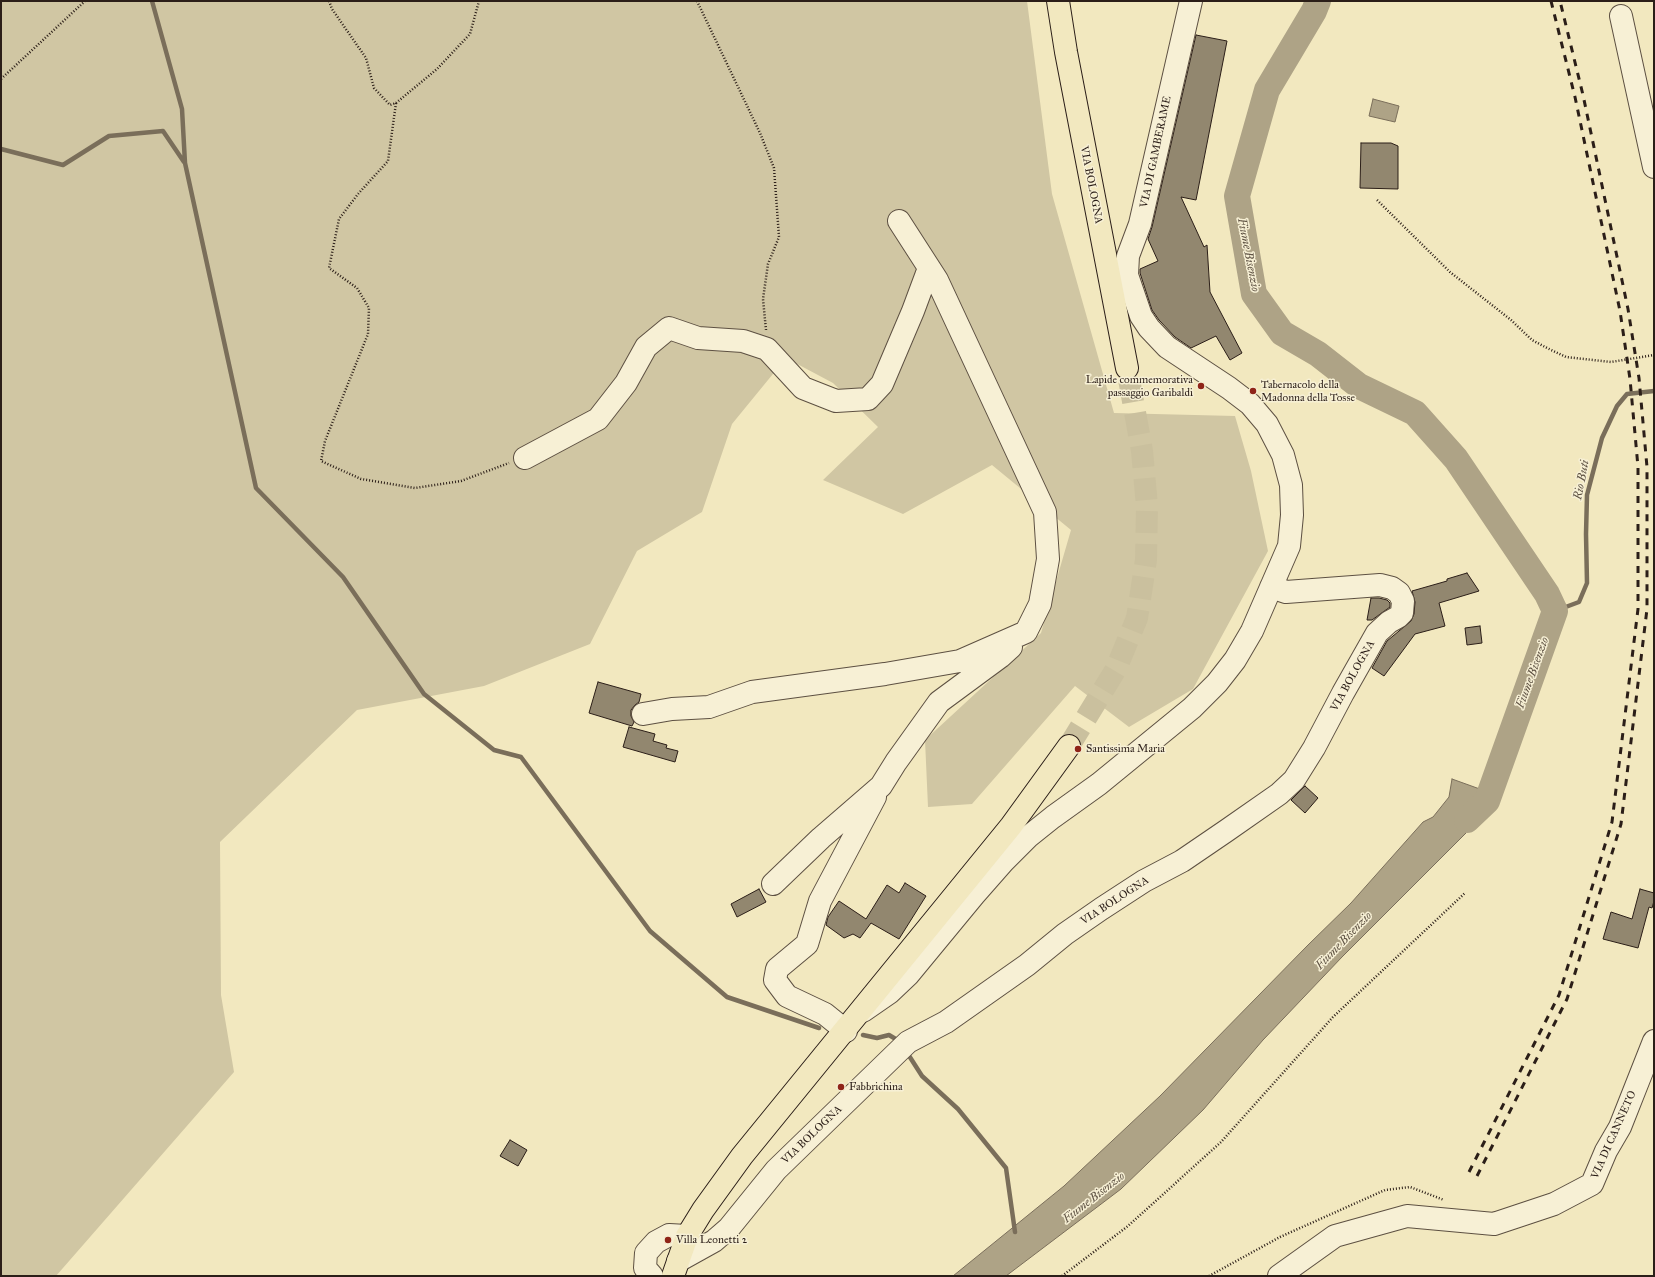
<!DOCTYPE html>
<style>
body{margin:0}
#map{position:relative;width:1655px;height:1277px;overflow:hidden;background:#f2e8bf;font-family:"IM FELL Great Primer",serif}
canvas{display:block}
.frame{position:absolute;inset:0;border:2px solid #2b1e18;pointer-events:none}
</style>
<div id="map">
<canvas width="1655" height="1277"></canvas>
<div class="frame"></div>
</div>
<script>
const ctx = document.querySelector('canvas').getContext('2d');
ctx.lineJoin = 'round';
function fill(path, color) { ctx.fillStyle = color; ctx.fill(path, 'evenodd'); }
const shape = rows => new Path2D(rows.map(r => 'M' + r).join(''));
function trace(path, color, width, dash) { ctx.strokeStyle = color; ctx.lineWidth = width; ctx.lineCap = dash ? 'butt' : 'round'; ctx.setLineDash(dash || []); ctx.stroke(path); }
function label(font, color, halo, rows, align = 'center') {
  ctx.font = font + ' "IM FELL Great Primer",serif'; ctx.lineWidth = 3; ctx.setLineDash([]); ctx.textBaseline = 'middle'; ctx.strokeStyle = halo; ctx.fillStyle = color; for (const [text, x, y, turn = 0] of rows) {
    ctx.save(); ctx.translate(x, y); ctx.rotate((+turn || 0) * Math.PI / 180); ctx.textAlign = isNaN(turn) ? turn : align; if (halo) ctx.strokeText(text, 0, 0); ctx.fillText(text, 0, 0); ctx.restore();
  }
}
const green = shape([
 [1,1,1027,1,1052,194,1114,413,1235,416,1251,471,1268,551,1193,689,1129,727,1075,686,972,804,928,807,925,740,1041,633,1071,530,992,465,903,514,823,480,878,427,833,383,786,358,732,424,702,512,637,551,590,644,484,686,357,710,220,842,221,995,234,1072,56,1276,1,1276]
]);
const water = shape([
 [1373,99,1399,106,1395,122,1369,116,1373,99],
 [1452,779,1502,797,1342,957,1263,1040,1203,1110,1121,1189,1006,1276,953,1276,1064,1186,1160,1096,1308,945,1351,903,1423,822,1433,817,1449,797,1452,779]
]);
const stream = shape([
 [152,1,182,109,185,163,256,488,343,577,424,694,494,750,521,757,650,931,727,997,819,1028],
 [1,149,63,165,109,136,163,131,184,162],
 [1555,611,1579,602,1587,583,1586,534,1587,495,1602,438,1617,406,1627,394,1654,391],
 [863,1035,877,1038,889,1035,899,1041],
 [906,1051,922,1076,958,1109,1006,1168,1015,1232]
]);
const river = shape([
 [1318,1,1314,11,1267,90,1237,196,1254,294,1282,333,1318,354,1359,386,1415,413,1456,459,1547,594,1555,611,1487,801,1467,820]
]);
const building = shape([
 [1196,35,1227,41,1196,200,1181,197,1204,247,1207,245,1210,292,1242,353,1230,360,1216,336,1191,348,1175,337,1159,320,1152,310,1140,273,1140,269,1158,261,1148,239,1152,227,1196,35],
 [1361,143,1391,143,1398,146,1398,189,1360,188,1361,143],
 [1467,573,1479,591,1439,603,1445,626,1415,634,1384,676,1372,668,1387,641,1411,621,1414,614,1415,602,1412,591,1447,581,1447,579,1467,573],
 [1371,598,1379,598,1387,600,1390,603,1390,607,1372,620,1367,620,1371,598],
 [1480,626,1482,643,1467,645,1465,628,1480,626],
 [598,682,641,694,639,702,635,705,631,710,631,716,634,722,632,726,589,713,598,682],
 [629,727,655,734,653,741,667,745,666,748,678,751,675,762,623,747,629,727],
 [1305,786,1318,798,1305,813,1291,800,1305,786],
 [905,883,926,896,899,939,871,923,860,938,853,934,844,938,826,925,828,917,839,901,866,919,887,885,899,893,905,883],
 [759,889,766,902,737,917,731,904,759,889],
 [1640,889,1654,893,1654,901,1652,908,1649,907,1638,948,1603,939,1611,912,1632,919,1640,889],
 [510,1140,527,1150,518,1166,500,1156,510,1140]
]);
const majorTunnel = shape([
 [1069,746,1116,669,1137,618,1146,560,1147,506,1142,451,1127,368]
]);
const path = shape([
 [329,1,332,9,366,58,374,88,390,105,396,103,388,161,358,194,339,219,329,268,357,288,369,308,368,334,325,441,321,461,361,479,415,488,461,481,509,463],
 [697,1,760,133,774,168,779,237,768,264,763,299,766,330],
 [1,79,85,1],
 [396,103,437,69,470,34,479,1],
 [1377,200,1450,272,1511,320,1532,340,1547,348,1566,357,1611,362,1654,355],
 [1062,1276,1128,1226,1221,1142,1333,1017,1465,893],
 [1209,1276,1280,1237,1385,1190,1410,1187,1444,1200]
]);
const minor = shape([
 [1621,16,1654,167],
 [525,458,598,419,626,383,646,347,669,328,698,338,743,341,767,349,803,388,836,401,868,399,882,384,913,311,929,268],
 [643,714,672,709,709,707,752,692,885,674,960,661,1026,632,1040,604,1048,559,1045,512,937,280,899,221],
 [773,884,821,838,881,786,896,762,939,702,1000,657,1011,647],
 [863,1011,889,993,908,975,974,895,1003,862,1028,837,1053,817,1099,784,1192,708,1217,683,1235,660,1252,631,1289,546,1292,515,1291,485,1283,455,1267,424,1250,404,1229,388,1167,347,1149,328,1141,316,1127,275,1128,256,1140,224,1191,1],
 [846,1031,825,1014,787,996,775,980,777,969,807,944,820,901,875,797],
 [678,1261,714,1241,729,1228,776,1170,908,1042,946,1022,1027,965,1065,934,1101,909,1144,881,1182,861,1226,831,1279,794,1294,780,1314,748,1343,693,1377,633,1389,622,1398,617,1402,613,1403,601,1399,593,1392,588,1380,585,1286,592,1271,587],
 [652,1276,645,1268,646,1253,656,1242,669,1235,687,1236],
 [1279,1276,1335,1236,1407,1216,1494,1224,1554,1204,1592,1184,1606,1151,1620,1127,1654,1041]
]);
const major = shape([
 [1058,1,1066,52,1127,368],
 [673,1276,687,1236,703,1210,742,1156,1011,826,1069,746]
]);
const rail = shape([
 [1469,1172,1559,995,1612,822,1638,609,1638,467,1630,379,1620,311,1575,97,1551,1],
 [1477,1176,1567,999,1621,824,1647,609,1647,467,1639,378,1628,309,1583,95,1560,1]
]);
const markers = [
 [1201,386,4,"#8f2418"],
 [1253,391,4,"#8f2418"],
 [1078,749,4,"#8f2418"],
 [841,1087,4,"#8f2418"],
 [668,1240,4,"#8f2418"]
];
const streetNames = [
 ["VIA DI GAMBERAME",1156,152,-78],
 ["VIA BOLOGNA",1091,185,79],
 ["VIA BOLOGNA",1353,676,-61],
 ["VIA BOLOGNA",1115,901,-33],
 ["VIA BOLOGNA",812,1135,-44],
 ["VIA DI CANNETO",1614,1135,-66]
];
const poiNames = [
 ["Lapide commemorativa",1193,380,"right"],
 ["passaggio Garibaldi",1193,393,"right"],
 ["Tabernacolo della",1261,385],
 ["Madonna della Tosse",1261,398],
 ["Santissima Maria",1086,749],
 ["Fabbrichina",849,1087],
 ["Villa Leonetti 2",676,1240]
];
const waterNames = [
 ["Fiume Bisenzio",1248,255,79],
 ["Rio Buti",1582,480,-79],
 ["Fiume Bisenzio",1533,673,-70],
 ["Fiume Bisenzio",1344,941,-46],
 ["Fiume Bisenzio",1094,1198,-38]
];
fill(green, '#d0c6a3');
fill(water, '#aea386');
trace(water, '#7a6e5a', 1);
trace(stream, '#7a6e5a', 4.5);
trace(river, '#aea386', 26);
fill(building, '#92876f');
trace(building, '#2b1e18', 1);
trace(majorTunnel, '#cac09e', 22, [22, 11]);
trace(minor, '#5d5042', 24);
trace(major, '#2b1e18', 24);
trace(path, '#2b1e18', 2.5, [1, 2]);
trace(minor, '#f7f0d5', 22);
trace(major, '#f2e8bf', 22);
trace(rail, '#2b1e18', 3, [7, 7]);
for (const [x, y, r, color] of markers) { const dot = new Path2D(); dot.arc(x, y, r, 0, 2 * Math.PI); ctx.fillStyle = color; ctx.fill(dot); trace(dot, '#f7f0d5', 1.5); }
label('11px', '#2b1e18', '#f7f0d5', streetNames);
label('11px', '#2b1e18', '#f7f0d5', poiNames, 'left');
label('italic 12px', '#5f5344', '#f7f0d5', waterNames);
</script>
